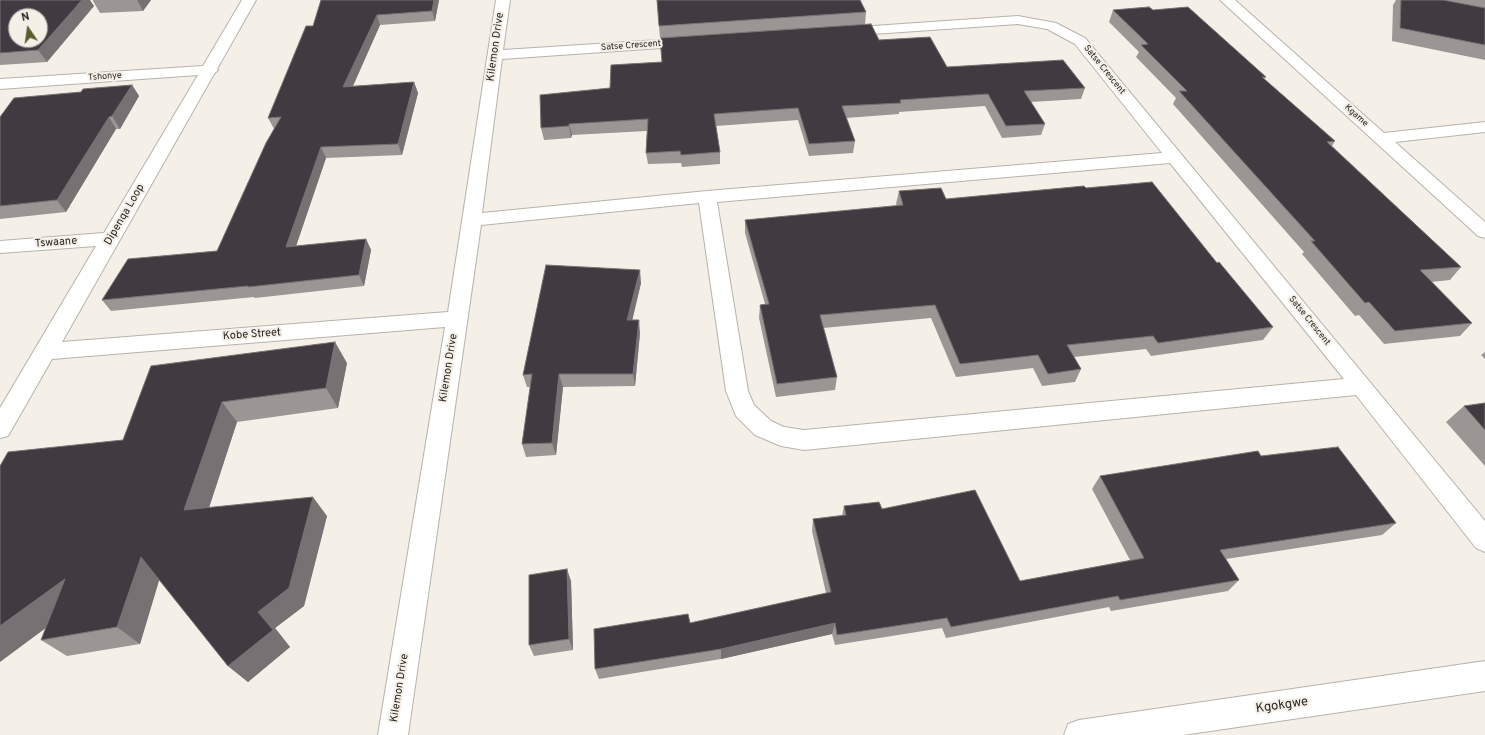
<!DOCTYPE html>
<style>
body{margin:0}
#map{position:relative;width:1485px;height:735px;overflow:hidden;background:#f5f0e7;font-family:Overpass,sans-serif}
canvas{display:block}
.north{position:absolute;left:8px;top:8px;width:40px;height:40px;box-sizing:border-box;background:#f5f0e7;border:1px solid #a39f99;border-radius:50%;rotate:347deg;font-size:11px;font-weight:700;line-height:16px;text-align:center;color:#282623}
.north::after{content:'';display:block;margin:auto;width:14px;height:18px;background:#595d2b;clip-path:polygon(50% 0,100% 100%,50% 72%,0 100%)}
</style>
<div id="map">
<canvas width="1485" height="735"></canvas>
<div class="north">N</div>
</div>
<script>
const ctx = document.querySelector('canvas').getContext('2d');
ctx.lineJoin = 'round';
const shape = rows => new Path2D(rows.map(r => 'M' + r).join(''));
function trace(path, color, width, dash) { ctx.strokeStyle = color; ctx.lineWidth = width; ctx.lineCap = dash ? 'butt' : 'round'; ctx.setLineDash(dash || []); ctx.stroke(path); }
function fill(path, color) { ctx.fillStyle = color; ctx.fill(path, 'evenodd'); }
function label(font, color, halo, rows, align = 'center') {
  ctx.font = font + ' Overpass,sans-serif'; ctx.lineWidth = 4; ctx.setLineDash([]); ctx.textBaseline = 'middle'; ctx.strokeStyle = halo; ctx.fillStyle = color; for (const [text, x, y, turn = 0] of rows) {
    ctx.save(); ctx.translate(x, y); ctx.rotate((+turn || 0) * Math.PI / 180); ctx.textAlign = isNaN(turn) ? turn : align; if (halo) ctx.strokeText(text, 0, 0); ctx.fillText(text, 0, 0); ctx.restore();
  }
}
const minor = shape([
 [242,0,256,0,217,69,218,70,214,74,62,342,448,312,496,0,510,0,503,50,690,38,695,39,697,42,695,45,690,46,502,59,482,213,707,191,1162,153,1075,44,1047,29,1018,24,844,36,839,35,837,32,839,29,844,28,1018,16,1056,23,1085,38,1485,521,1485,552,1476,548,1356,395,804,450,781,446,755,435,736,416,726,391,699,203,481,225,408,735,378,735,445,327,52,359,8,436,0,438,0,408,96,246,0,253,0,241,104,233,198,75,0,89,0,79,203,66,242,0],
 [1170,163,1344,379,804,430,784,427,771,421,754,405,748,391,717,202,1170,163],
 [1220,0,1235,0,1384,133,1485,122,1485,132,1395,142,1485,222,1485,238,1478,236,1220,0],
 [1485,661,1485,691,1183,735,1064,735,1068,724,1079,720,1485,661]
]);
const wall = shape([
 [0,0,94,6,47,62,0,65],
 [93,0,151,0,143,11,100,13,93,1],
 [439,0,435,21,380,25,353,86,414,82,418,93,402,155,326,158,296,246,366,239,371,250,364,286,255,298,254,297,111,311,102,300,217,251,274,129,268,118,313,26],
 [1396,0,1485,0,1485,60,1392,41,1393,5],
 [1113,10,1153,10,1266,77,1264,79,1335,141,1332,146,1461,267,1450,280,1431,282,1472,323,1460,336,1384,344,1359,315,1355,316,1302,254,1304,252,1173,104,1176,98,1136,57,1139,52,1109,22],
 [866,12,865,25,660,38,659,26],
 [879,40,947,67,1085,88,1081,99,1031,102,1045,124,1041,135,1002,138,985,106,899,112,899,114,846,118,855,141,853,153,809,156,798,120,716,126,720,152,720,164,682,167,681,163,648,164,646,153,647,131,572,135,571,138,544,140,541,128,610,88,662,62],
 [132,85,139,96,120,129,116,129,66,212,0,219,0,117,81,92],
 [1086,188,1217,263,1273,327,1263,340,1151,356,1146,349,1074,357,1081,369,1075,382,1042,386,1033,368,956,377,931,318,823,328,837,377,835,390,776,397,759,318,760,305,765,304,745,233,745,220,897,206,896,204,899,191,946,199],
 [641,283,632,320,640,333,635,386,563,387,556,455,526,457,522,444,531,387,527,387,523,375],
 [1485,352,1485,359,1481,355],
 [347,363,338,408,237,422,209,508,327,516,304,606,275,628,290,647,248,682,228,666,159,580,140,644,67,656,41,640,123,440,151,366],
 [1485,403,1485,466,1446,422,1464,406],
 [1261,456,1396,523,1382,535,1226,559,1239,580,1228,591,1111,611,1109,607,946,638,942,628,835,645,832,634,721,659,599,679,595,669,690,623,826,593,812,531,813,519,842,516,844,506,882,509,1020,581,1130,560,1092,489,1100,476],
 [571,581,573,650,534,656,529,645]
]);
const shadedWall = shape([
 [82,0,90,0,94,6,47,62,38,50],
 [137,0,151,0,143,11],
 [434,0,439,0,435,21,432,11],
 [377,15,380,25,348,97,343,87],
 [414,82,418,93,402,155,398,144],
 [132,85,139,96,120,129,112,116],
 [109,117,116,129,66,212,57,200],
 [569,124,572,135,571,138,569,126],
 [321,147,326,158,292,258,286,247],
 [366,239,371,250,364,286,359,275],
 [640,270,641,283,629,334,627,320],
 [639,320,640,333,635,386,633,374],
 [335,342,347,363,338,408,326,388],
 [559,374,563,387,556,455,552,443],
 [222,402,237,422,202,529,184,510],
 [313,497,327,516,304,606,275,628,290,647,248,682,228,666,258,612],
 [141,557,161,574,140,644,117,627],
 [567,569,571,581,573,650,569,639],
 [65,579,89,596,0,662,0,626],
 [835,623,832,634,721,659,721,649]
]);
const building = shape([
 [0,0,82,0,38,50,0,53,0,0],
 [16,16,40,16,40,40,16,40,16,16],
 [321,0,434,0,432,11,377,15,343,87,414,82,398,144,321,147,286,247,366,239,359,275,248,287,248,286,102,300,128,259,217,251,266,143,281,117,268,118,306,26,313,26,321,0],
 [657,0,860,0,866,12,659,26,657,0],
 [1401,0,1443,0,1485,8,1485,45,1400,28,1401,0],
 [1149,7,1153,10,1188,7,1266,77,1262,77,1335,141,1327,142,1461,267,1420,270,1472,323,1395,331,1369,302,1365,303,1311,241,1315,241,1179,91,1187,91,1141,45,1148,44,1113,10,1149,7],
 [871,24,879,40,930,37,947,67,1063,60,1085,88,1024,91,1045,124,1006,126,988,94,900,100,901,103,842,106,855,141,809,144,798,108,714,114,720,152,681,155,680,151,646,153,648,119,569,124,569,126,541,128,540,95,610,88,611,65,662,62,660,38,871,24],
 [132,85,112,116,109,117,57,200,0,206,0,117,14,98,81,92,83,89,132,85],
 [1152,182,1217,263,1219,262,1273,327,1158,343,1153,336,1067,345,1081,369,1048,374,1038,355,960,364,935,305,820,315,837,377,777,384,760,305,769,304,745,220,903,205,899,191,941,188,946,199,1084,186,1086,188,1152,182],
 [546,265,640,270,627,320,639,320,633,374,559,374,552,443,522,444,532,374,523,375,546,265],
 [335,342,326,388,222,402,184,510,313,497,289,588,258,612,273,630,228,666,141,557,117,627,41,640,65,579,0,626,0,466,8,452,123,440,151,366,335,342],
 [1485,403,1485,430,1464,406,1485,403],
 [1338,447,1396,523,1220,550,1239,580,1120,600,1118,596,951,627,947,618,837,635,835,623,721,649,595,669,594,629,688,614,690,623,831,592,813,519,846,515,844,506,879,502,882,509,975,490,1020,581,1144,558,1100,476,1258,451,1261,456,1338,447],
 [567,569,569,639,529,645,529,575,567,569]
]);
const farStreetnames = [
 ["Satse Crescent",631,46,-4],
 ["Satse Crescent",1104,70,51],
 ["Tshonye",105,77,-4],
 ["Kgame",1356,116,42],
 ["Satse Crescent",1309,321,51]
];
const streetNames = [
 ["Kilemon Drive",496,47,-82],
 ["Dipenqa Loop",125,215,-60],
 ["Tswaane",56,243,-4],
 ["Kobe Street",252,335,-4],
 ["Kilemon Drive",449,368,-81],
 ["Kilemon Drive",400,688,-81]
];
const nearStreetnames = [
 ["Kgokgwe",1282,706,-8]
];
trace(minor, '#b7b3aa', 2);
fill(minor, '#fff');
fill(wall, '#9b9694');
fill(shadedWall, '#777173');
fill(building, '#413b41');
trace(building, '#777173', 1);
label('9px', '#282623', '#f5f0e7', farStreetnames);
label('11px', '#282623', '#f5f0e7', streetNames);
label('13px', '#282623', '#f5f0e7', nearStreetnames);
</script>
